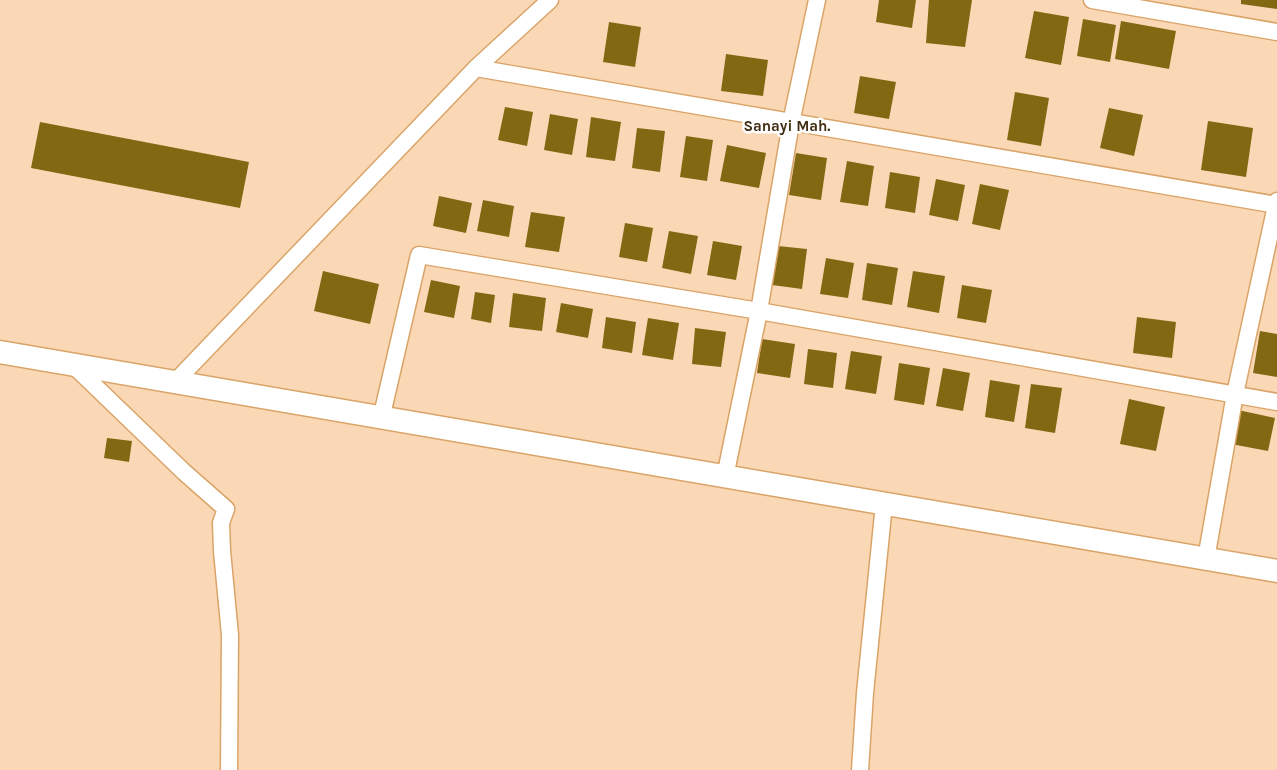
<!DOCTYPE html>
<style>
body{margin:0}
canvas{display:block;background:#fad8b5}
</style>
<canvas width="1277" height="770"></canvas>
<script>
const ctx = document.querySelector('canvas').getContext('2d');
ctx.lineJoin = 'round';
function fill(path, color) { ctx.fillStyle = color; ctx.fill(path, 'evenodd'); }
const shape = rows => new Path2D(rows.map(r => 'M' + r).join(''));
function trace(path, color, width, dash) { ctx.strokeStyle = color; ctx.lineWidth = width; ctx.lineCap = dash ? 'butt' : 'round'; ctx.setLineDash(dash || []); ctx.stroke(path); }
function label(font, color, halo, rows, align = 'center') {
  ctx.font = font + ' Karla,sans-serif'; ctx.lineWidth = 5; ctx.setLineDash([]); ctx.textBaseline = 'middle'; ctx.strokeStyle = halo; ctx.fillStyle = color; for (const [text, x, y, turn = 0] of rows) {
    ctx.save(); ctx.translate(x, y); ctx.rotate((+turn || 0) * Math.PI / 180); ctx.textAlign = isNaN(turn) ? turn : align; if (halo) ctx.strokeText(text, 0, 0); ctx.fillText(text, 0, 0); ctx.restore();
  }
}
const building = shape([
 [879,0,916,0,912,28,876,22],
 [929,0,972,0,965,47,926,43],
 [1241,0,1277,0,1277,9,1241,4],
 [1034,11,1069,17,1061,65,1025,58],
 [1083,19,1116,25,1110,62,1077,56],
 [1121,21,1176,31,1169,69,1115,59],
 [609,22,641,27,635,67,603,62],
 [726,54,768,60,763,96,721,91],
 [860,76,896,82,889,119,854,113],
 [1015,92,1049,98,1041,146,1007,140],
 [505,107,533,112,527,146,498,140],
 [1109,108,1143,115,1134,156,1100,148],
 [550,114,578,119,572,155,544,150],
 [591,117,621,122,615,161,586,157],
 [1208,121,1253,128,1246,177,1201,170],
 [40,122,249,162,240,208,31,168],
 [637,128,665,131,660,172,632,168],
 [686,136,713,140,707,181,680,177],
 [727,145,766,153,759,188,720,181],
 [796,153,827,158,821,200,789,195],
 [847,161,874,166,868,206,840,202],
 [890,172,920,177,915,213,885,208],
 [936,179,965,185,958,221,929,215],
 [980,184,1009,190,1000,230,972,224],
 [439,196,472,203,466,233,433,226],
 [483,200,514,206,509,237,477,231],
 [531,212,565,217,559,252,525,247],
 [625,223,653,228,647,262,619,257],
 [669,231,698,236,691,274,662,268],
 [713,241,742,246,736,280,707,275],
 [778,246,807,249,802,289,772,285],
 [826,258,854,263,848,298,820,294],
 [867,263,898,268,892,305,862,300],
 [323,271,379,284,370,324,314,311],
 [913,271,945,276,939,313,907,307],
 [431,280,460,286,454,318,424,312],
 [962,285,992,290,986,323,957,318],
 [475,292,495,295,491,323,471,319],
 [513,293,546,298,542,331,509,327],
 [561,303,593,309,588,338,556,332],
 [606,317,636,322,632,353,602,348],
 [1137,317,1176,322,1172,358,1133,353],
 [648,318,679,323,673,360,642,355],
 [695,328,726,332,721,367,692,364],
 [1260,331,1277,334,1277,377,1253,373],
 [762,339,795,344,790,378,757,373],
 [808,349,837,353,833,388,804,384],
 [851,351,882,356,876,394,845,389],
 [899,363,930,368,924,405,894,400],
 [943,368,970,373,963,411,936,406],
 [990,380,1020,385,1014,422,985,417],
 [1031,384,1062,388,1055,433,1025,428],
 [1129,399,1165,407,1156,451,1120,444],
 [1238,410,1275,418,1268,451,1231,444],
 [107,438,132,441,129,462,104,458]
]);
const street = shape([
 [1092,0,1277,32],
 [476,68,1277,205],
 [73,365,184,472,226,509,221,523,222,551,230,635,229,770],
 [174,383,476,68,550,0],
 [381,419,419,255,759,311,1277,402],
 [725,477,759,311,791,123,817,0],
 [1206,559,1235,394,1277,201],
 [860,770,865,693,884,504]
]);
const secondary = shape([
 [0,352,1277,571]
]);
const neighbourhoodNames = [
 ["Sanayi Mah.",787,127]
];
fill(building, '#836813');
trace(street, '#daa468', 19);
trace(secondary, '#daa468', 25);
trace(street, '#fff', 16);
trace(secondary, '#fff', 22);
label('bold 15px', '#412c12', '#fff', neighbourhoodNames);
</script>
